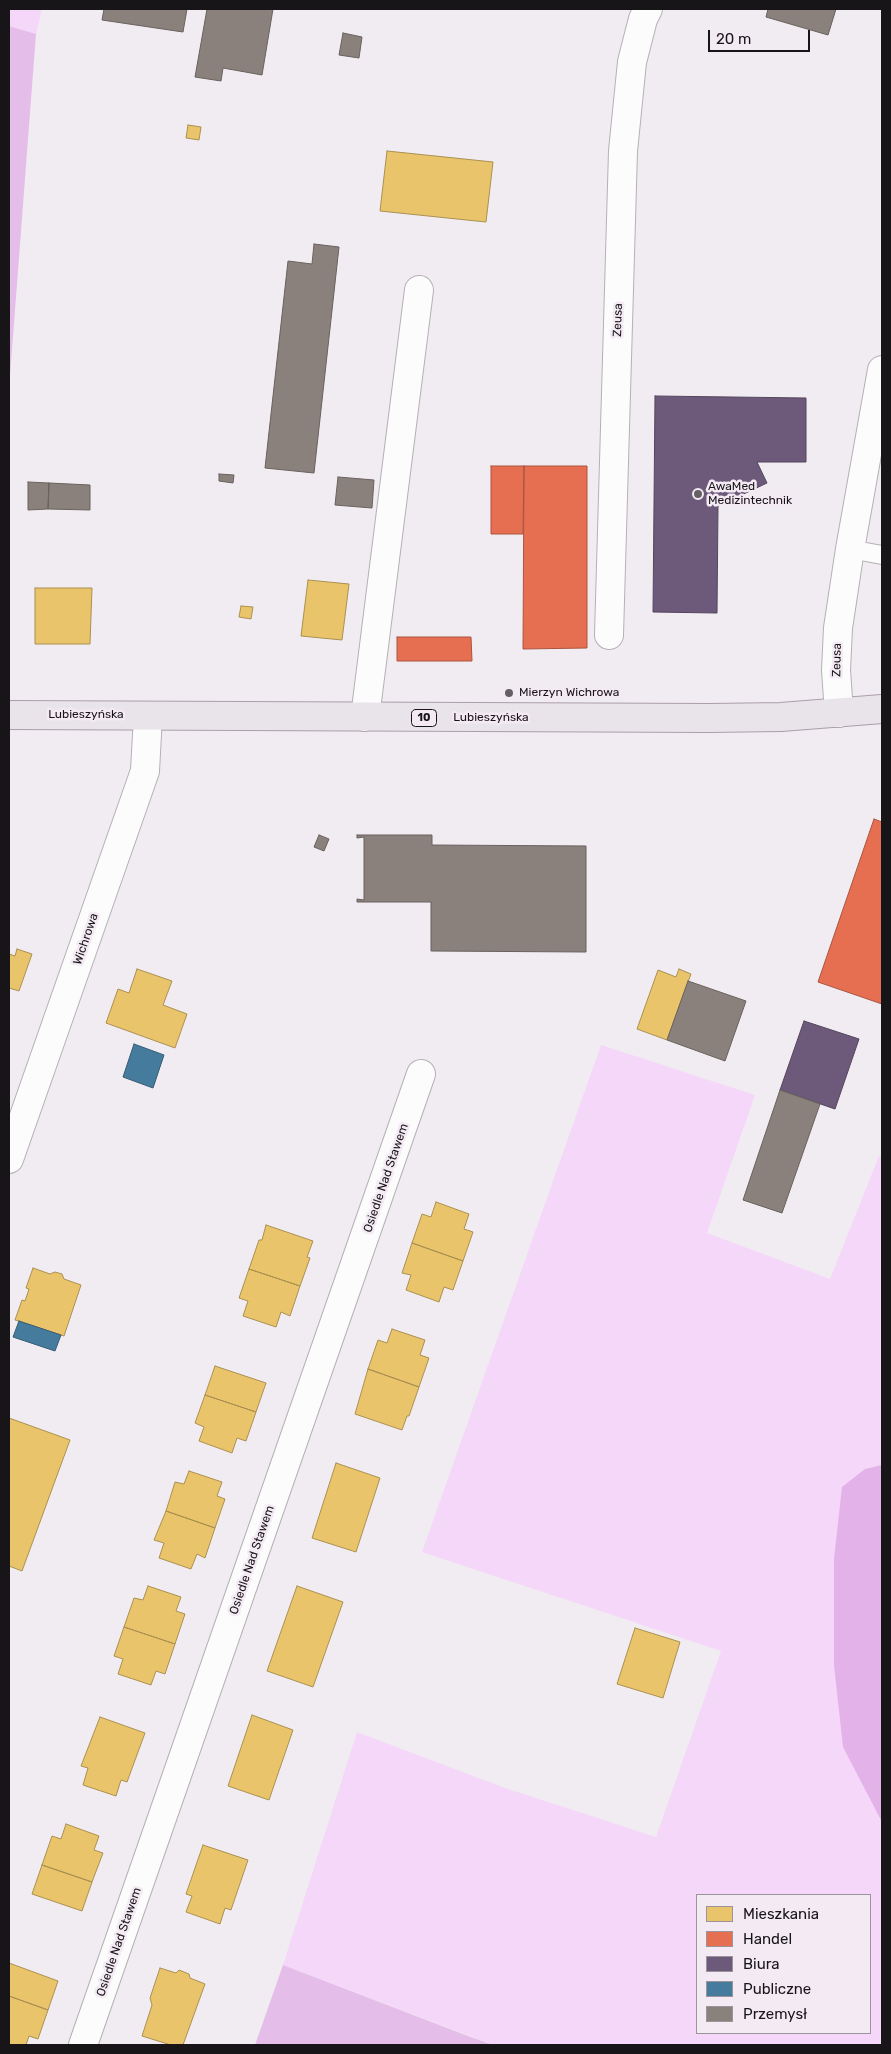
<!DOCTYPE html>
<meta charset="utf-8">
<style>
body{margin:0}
#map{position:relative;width:891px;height:2054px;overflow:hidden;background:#f1ecf1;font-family:Rubik,sans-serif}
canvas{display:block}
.frame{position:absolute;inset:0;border:10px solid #181518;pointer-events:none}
.legend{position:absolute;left:696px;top:1894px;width:175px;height:140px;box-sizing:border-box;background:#f3eaf3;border:1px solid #9b959b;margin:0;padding:6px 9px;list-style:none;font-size:15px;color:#181518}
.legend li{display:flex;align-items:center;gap:10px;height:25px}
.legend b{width:25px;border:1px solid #9b959b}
.scale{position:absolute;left:708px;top:30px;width:102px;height:22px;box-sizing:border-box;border:2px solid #181518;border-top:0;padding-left:6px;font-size:15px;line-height:18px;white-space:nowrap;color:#181518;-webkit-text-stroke:4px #f3eaf3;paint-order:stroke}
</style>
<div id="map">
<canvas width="891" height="2054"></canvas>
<div class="frame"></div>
<ul class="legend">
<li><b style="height:14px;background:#e9c46a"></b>Mieszkania</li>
<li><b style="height:14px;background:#e76f51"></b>Handel</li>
<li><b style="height:14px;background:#6d597a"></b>Biura</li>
<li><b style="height:14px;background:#457b9d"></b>Publiczne</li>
<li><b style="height:14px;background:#8a817c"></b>Przemysł</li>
</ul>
<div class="scale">20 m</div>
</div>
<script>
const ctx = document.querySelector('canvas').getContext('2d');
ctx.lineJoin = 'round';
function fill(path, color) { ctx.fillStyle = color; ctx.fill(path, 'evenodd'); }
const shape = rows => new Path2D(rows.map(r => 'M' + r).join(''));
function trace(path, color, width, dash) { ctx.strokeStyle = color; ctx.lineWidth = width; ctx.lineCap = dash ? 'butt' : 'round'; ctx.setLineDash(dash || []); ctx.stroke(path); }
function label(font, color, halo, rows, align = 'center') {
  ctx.font = font + ' Rubik,sans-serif'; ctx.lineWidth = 5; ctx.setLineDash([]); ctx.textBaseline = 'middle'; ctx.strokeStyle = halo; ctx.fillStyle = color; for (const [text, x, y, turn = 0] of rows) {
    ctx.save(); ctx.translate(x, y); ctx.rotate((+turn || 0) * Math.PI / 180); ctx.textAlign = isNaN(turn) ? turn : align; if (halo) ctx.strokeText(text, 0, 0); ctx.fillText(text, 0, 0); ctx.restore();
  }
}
const green = shape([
 [9,9,42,9,36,34,9,26],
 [601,1045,755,1095,707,1233,830,1279,879,1156,882,1158,882,2045,493,2045,283,1965,357,1732,505,1788,656,1837,721,1651,422,1552],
 [697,1895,870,1895,870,2033,697,2033]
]);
const forest = shape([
 [9,26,36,34,9,389],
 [283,1965,468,2036,493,2045,255,2045]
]);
const water = shape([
 [882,1465,882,1822,843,1747,834,1665,834,1559,842,1487,865,1469]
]);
const homes = shape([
 [188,125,201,127,199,140,186,138,188,125],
 [387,151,493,162,486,222,380,211,387,151],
 [308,580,349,584,342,640,301,636,308,580],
 [35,588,92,588,90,644,35,644,35,588],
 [241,606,253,607,251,619,239,617,241,606],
 [17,949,32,954,19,991,9,988,9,954,15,956,17,949],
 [137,969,172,981,163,1005,187,1014,175,1048,106,1023,118,989,129,993,137,969],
 [679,969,691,974,667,1040,637,1029,658,970,676,977,679,969],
 [436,1202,469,1214,464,1229,473,1232,463,1261,412,1243,422,1214,431,1217,436,1202],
 [266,1225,313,1241,307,1257,310,1258,300,1286,249,1269,259,1240,262,1240,266,1225],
 [412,1243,463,1261,453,1290,444,1287,439,1302,406,1290,411,1275,402,1273,412,1243],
 [33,1268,50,1274,55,1272,62,1274,64,1279,81,1285,64,1336,15,1320,22,1300,25,1301,29,1289,26,1288,33,1268],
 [249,1269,300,1286,290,1316,281,1312,276,1327,243,1316,248,1301,239,1298,249,1269],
 [392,1329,425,1340,420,1355,429,1358,419,1387,368,1369,378,1340,387,1343,392,1329],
 [215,1366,266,1383,256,1412,205,1395,215,1366],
 [368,1369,419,1387,409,1416,407,1416,402,1430,355,1414,368,1369],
 [205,1395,256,1412,246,1441,237,1438,232,1453,199,1441,204,1427,195,1423,205,1395],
 [9,1418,70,1440,22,1571,9,1566,9,1418],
 [336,1463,380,1478,356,1552,312,1538,336,1463],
 [189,1471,222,1482,217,1496,225,1499,215,1528,166,1511,175,1482,184,1484,189,1471],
 [166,1511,215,1528,205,1558,197,1554,191,1569,159,1558,164,1543,154,1540,166,1511],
 [148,1586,181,1597,176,1611,185,1614,175,1644,124,1627,134,1598,143,1600,148,1586],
 [297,1586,343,1602,313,1687,267,1671,297,1586],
 [124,1627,175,1644,165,1674,156,1671,151,1685,118,1674,123,1659,114,1656,124,1627],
 [635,1628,680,1642,663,1698,617,1684,635,1628],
 [252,1715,293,1730,269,1800,228,1786,252,1715],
 [100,1717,145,1733,127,1782,121,1780,116,1796,83,1785,88,1768,81,1766,100,1717],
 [66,1824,99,1836,94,1850,103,1853,92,1882,42,1865,52,1836,61,1839,66,1824],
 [203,1845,248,1860,231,1910,225,1908,220,1924,186,1912,192,1896,186,1894,203,1845],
 [42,1865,92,1882,82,1911,32,1894,42,1865],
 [9,1963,58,1981,48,2010,9,1996,9,1963],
 [160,1968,176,1973,179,1970,189,1974,190,1978,205,1984,183,2045,171,2045,142,2036,152,2005,150,1998,160,1968],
 [9,1996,48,2010,38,2039,29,2036,26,2045,9,2045,9,1996]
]);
const shops = shape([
 [491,466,524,466,523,534,491,534,491,466],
 [524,466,587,466,587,648,523,649,524,466],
 [397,637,471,637,472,661,397,661,397,637],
 [874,819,882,822,882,1004,818,982,874,819]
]);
const offices = shape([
 [655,396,806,398,806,462,757,462,767,483,718,506,717,613,653,612,655,396],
 [804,1021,859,1039,835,1109,780,1090,804,1021]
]);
const public = shape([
 [134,1044,164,1055,153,1088,123,1077,134,1044],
 [19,1321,61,1335,55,1351,13,1337,19,1321]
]);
const industry = shape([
 [104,9,187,9,183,32,102,20,104,9],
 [207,9,273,9,262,75,223,68,221,81,195,77,207,9],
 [768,9,836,9,828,35,766,17,768,9],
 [343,33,362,37,359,58,339,55,343,33],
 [314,244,339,247,314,473,265,468,288,261,312,264,314,244],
 [219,474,234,475,233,483,219,481,219,474],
 [338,477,374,480,372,508,335,505,338,477],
 [28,482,49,483,48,509,28,510,28,482],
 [49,483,90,485,90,510,48,509,49,483],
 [319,835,329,839,324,851,314,847,319,835],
 [357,835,432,835,432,845,586,846,586,952,431,951,431,902,357,902,357,899,364,900,364,837,357,838,357,835],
 [688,981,746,1001,725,1061,667,1040,688,981],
 [780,1090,820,1104,782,1213,743,1200,780,1090]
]);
const lane = shape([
 [850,549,882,555]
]);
const street = shape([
 [609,635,623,151,632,62,643,19,648,9],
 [839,713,836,670,838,628,850,549,882,370],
 [365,717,419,290],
 [9,1159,145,771,148,716],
 [83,2045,421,1074]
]);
const primary = shape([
 [9,715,709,718,781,717,882,709]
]);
const markers = [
 [698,494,5,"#646064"],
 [509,693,5,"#646064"]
];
const shields = [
 [424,718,25]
];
const shieldNames = [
 ["10",424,718]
];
const streetNames = [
 ["Zeusa",618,320,-88],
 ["Zeusa",837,660,-89],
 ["Lubieszyńska",86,715],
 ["Lubieszyńska",491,718],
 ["Wichrowa",86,939,-71],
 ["Osiedle Nad Stawem",386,1178,-71],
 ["Osiedle Nad Stawem",252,1560,-71],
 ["Osiedle Nad Stawem",119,1942,-71]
];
const poiNames = [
 ["AwaMed",708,487],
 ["Medizintechnik",708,501],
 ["Mierzyn Wichrowa",519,693]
];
fill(green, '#f5d7f9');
fill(forest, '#e5bde9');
fill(water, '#e3b2e9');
fill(homes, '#e9c46a');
trace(homes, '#aa9051', 1);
fill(shops, '#e76f51');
trace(shops, '#a95440', 1);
fill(offices, '#6d597a');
trace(offices, '#54455d', 1);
fill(public, '#457b9d');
trace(public, '#385c75', 1);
fill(industry, '#8a817c');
trace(industry, '#68615e', 1);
trace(lane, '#b4b1b4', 20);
trace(street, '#b4b1b4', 30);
trace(primary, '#aa9eab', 30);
trace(lane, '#fdfcfd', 18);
trace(street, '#fdfcfd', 28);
trace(primary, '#e9e4e9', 28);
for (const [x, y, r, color] of markers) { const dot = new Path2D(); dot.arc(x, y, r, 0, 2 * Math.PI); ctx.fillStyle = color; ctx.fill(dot); trace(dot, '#f3eaf3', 2); }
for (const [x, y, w] of shields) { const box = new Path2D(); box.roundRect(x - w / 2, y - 8.5, w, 17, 4); ctx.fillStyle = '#f3eaf3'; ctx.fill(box); trace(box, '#181518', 1); }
label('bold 11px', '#181518', null, shieldNames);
label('12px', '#181518', '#f3eaf3', streetNames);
label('12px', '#181518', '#f3eaf3', poiNames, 'left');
</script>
